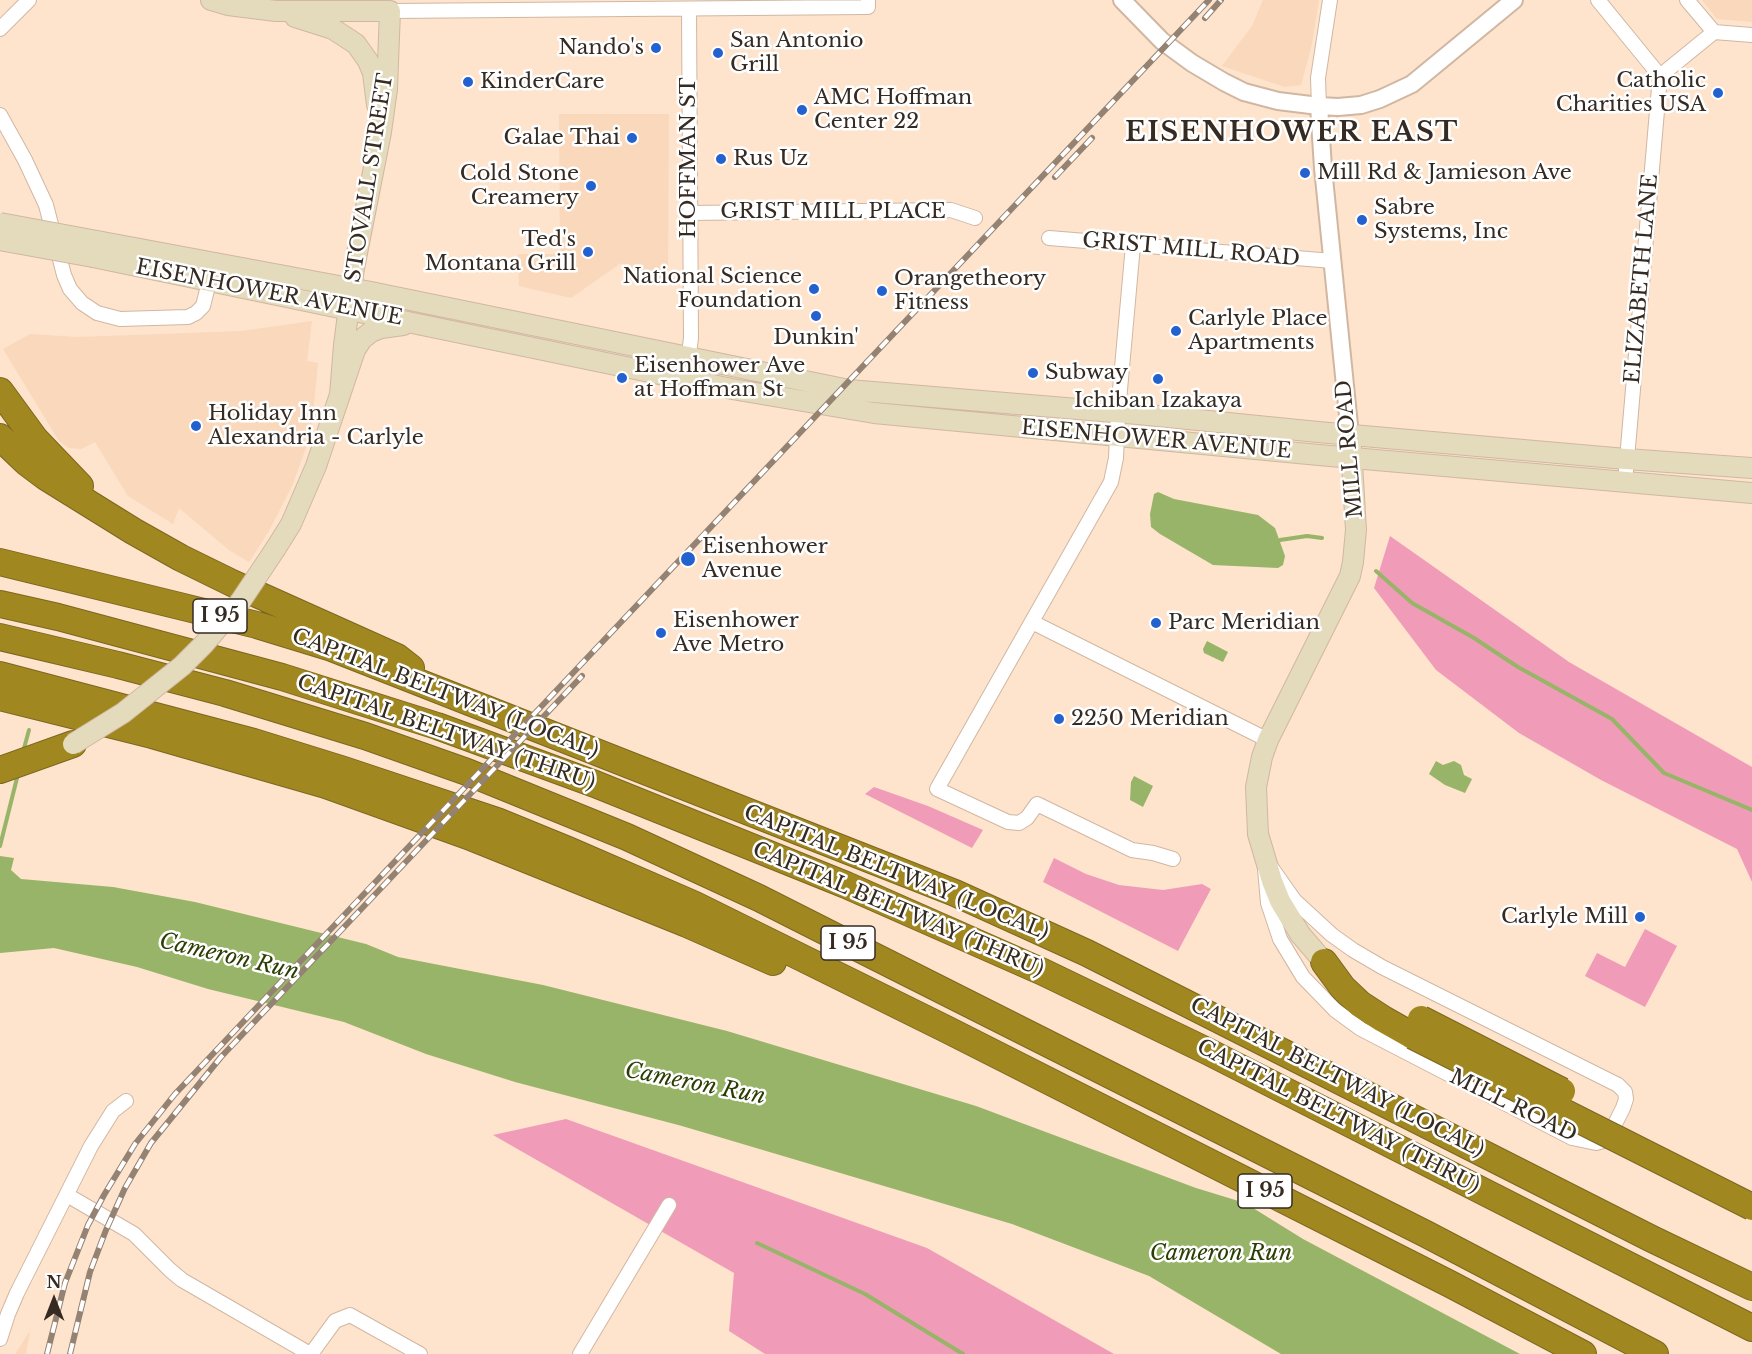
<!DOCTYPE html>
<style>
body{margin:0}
#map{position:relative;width:1752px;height:1354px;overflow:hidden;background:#fee3cd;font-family:"Libre Baskerville",serif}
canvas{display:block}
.north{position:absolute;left:24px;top:1270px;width:60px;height:60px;-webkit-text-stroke:4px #fff;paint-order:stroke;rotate:0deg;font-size:16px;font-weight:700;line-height:24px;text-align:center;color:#352b23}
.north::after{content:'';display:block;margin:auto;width:21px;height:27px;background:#352b23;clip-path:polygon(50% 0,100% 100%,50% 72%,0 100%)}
</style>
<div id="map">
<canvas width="1752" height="1354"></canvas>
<div class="north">N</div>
</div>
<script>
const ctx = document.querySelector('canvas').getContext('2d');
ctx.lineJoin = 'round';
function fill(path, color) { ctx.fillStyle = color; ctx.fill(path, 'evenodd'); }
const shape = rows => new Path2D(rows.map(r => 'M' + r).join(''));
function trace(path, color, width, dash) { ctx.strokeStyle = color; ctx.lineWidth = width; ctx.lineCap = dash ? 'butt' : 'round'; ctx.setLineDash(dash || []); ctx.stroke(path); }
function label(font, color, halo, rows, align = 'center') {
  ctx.font = font + ' "Libre Baskerville",serif'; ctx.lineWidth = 5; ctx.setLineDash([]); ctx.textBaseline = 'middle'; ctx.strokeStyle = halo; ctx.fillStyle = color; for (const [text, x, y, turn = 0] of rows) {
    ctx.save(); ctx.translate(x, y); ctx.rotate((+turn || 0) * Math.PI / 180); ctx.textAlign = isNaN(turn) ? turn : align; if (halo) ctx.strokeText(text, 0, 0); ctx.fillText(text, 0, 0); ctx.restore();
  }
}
const built = shape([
 [1263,0,1319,0,1312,44,1301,85,1285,87,1222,66,1252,26],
 [1702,0,1752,0,1752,22,1717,19],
 [559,114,669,114,668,282,645,278,621,263,571,298,519,286,518,254,560,254],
 [312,321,307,361,318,363,311,434,292,486,269,531,249,562,229,550,179,508,173,524,128,496,95,442,81,449,69,448,59,441,3,349,30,334,78,337,242,331],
 [30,1331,26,1354,15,1354]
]);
const green = shape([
 [1390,536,1569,662,1752,767,1752,882,1737,849,1601,780,1519,733,1436,670,1374,588],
 [874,787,928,806,983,830,972,848,865,794],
 [1054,858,1086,874,1119,885,1163,890,1202,884,1211,889,1178,951,1043,882],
 [1645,929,1677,946,1645,1007,1585,976,1597,953,1625,967],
 [566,1119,927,1248,1114,1354,765,1354,729,1331,734,1273,493,1135]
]);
const water = shape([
 [1158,492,1174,499,1258,515,1275,528,1285,556,1283,565,1278,568,1213,565,1160,534,1151,527,1150,514,1154,494],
 [1207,641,1228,652,1223,662,1204,653,1203,649],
 [1436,761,1443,765,1454,761,1461,765,1464,775,1472,779,1465,793,1445,785,1429,774],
 [1134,776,1153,786,1143,807,1130,800,1131,782],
 [0,856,14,858,11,870,21,879,113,887,195,902,366,944,398,957,543,985,727,1031,976,1106,1196,1188,1245,1203,1303,1239,1520,1354,1281,1354,1149,1276,1012,1224,682,1126,515,1082,426,1054,344,1022,208,989,137,967,54,948,0,953]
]);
const stream = shape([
 [1280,540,1307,536,1322,538],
 [1376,571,1412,603,1474,638,1518,667,1612,719,1664,773,1752,810],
 [23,752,29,730],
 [0,846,18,774],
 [757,1243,865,1294,963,1354]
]);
const minor = shape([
 [1598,0,1660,76],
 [1687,0,1714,32],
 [390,11,868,7,868,0],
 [0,29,29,0],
 [1660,76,1714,32,1752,35],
 [1319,106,1318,78,1330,0],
 [0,115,25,160,46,205,64,275,70,289,82,303,97,313,120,319,188,317,196,313,203,306,209,282],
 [689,213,951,210,975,218],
 [1049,238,1333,261],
 [1133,245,1118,412,1116,458,1111,482,937,789,1008,822,1019,823,1027,818,1037,804,1132,850,1153,853,1173,859],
 [686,378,691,338,689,10],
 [1625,482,1660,76],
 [1032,622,1268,740],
 [1264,857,1295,901,1332,935,1353,950,1382,967,1618,1085,1625,1092,1626,1099,1623,1108,1607,1140,1596,1143,1572,1138,1361,1029,1335,1010,1303,977,1280,939,1268,903,1264,857],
 [67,1195,134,1234,170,1270,182,1280,310,1354],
 [0,1339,8,1314,17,1293,91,1146,113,1111,126,1101],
 [311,1354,335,1321,350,1315,420,1354],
 [580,1354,669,1205]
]);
const tertiary = shape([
 [1122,0,1162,41,1192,63,1224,82,1244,92,1278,101,1319,106,1338,107,1361,105,1380,99,1412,84,1514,0],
 [1319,106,1323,168,1350,435]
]);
const secondary = shape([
 [211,0,228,5,276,11,390,11,387,89,381,132,354,268,344,345,340,395],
 [295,17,333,29,356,44,368,61,373,73,377,105],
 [97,241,371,292,849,390,1138,414,1318,432,1626,459,1752,468],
 [93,257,732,389,874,413,1319,455,1752,493],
 [276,548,291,524,316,466,355,350,362,339,371,332,381,328,403,325],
 [1324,962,1300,934,1280,901,1272,881,1258,834,1256,787,1262,757,1268,740,1350,576,1353,562,1356,530,1351,447]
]);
const motorway = shape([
 [0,391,35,439,80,486],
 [0,437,26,462,46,477,133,531,181,558,232,583,397,657,411,668],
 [0,562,257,625,329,647,955,893,1087,953,1652,1239,1752,1287],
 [0,604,58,617,282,677,437,726,595,784,846,885,1043,972,1207,1051,1752,1328],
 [0,637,118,665,225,693,365,736,467,772,627,837,759,898,846,942,1426,1234,1655,1354],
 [0,675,254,742,344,770,497,821,568,850,693,904,946,1029,1450,1284,1583,1354],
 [0,697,152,735,326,785,468,836,687,924,773,962],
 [0,770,73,744],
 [1324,962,1343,988,1360,1004,1383,1019,1413,1036]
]);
const rail = shape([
 [1205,18,1221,0],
 [1055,177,1092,138],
 [47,1354,65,1283,88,1225,104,1195,135,1144,175,1094,1209,0],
 [70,1354,90,1272,106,1230,125,1188,151,1143,221,1057,582,676]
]);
const secondaryBridge = shape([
 [0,223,97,241],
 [0,240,93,257],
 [73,744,123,713,182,666,203,645,240,602,276,548]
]);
const motorwayBridge = shape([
 [1421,1019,1562,1091],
 [1413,1036,1752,1207]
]);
const markers = [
 [656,48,6,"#2361ce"],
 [718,53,6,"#2361ce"],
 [468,82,6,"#2361ce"],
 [1718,93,6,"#2361ce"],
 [802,110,6,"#2361ce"],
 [632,138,6,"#2361ce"],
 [721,159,6,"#2361ce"],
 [1305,173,6,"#2361ce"],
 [591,186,6,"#2361ce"],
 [1362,220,6,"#2361ce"],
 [588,252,6,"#2361ce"],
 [814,289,6,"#2361ce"],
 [882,291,6,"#2361ce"],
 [816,316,6,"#2361ce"],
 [1176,331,6,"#2361ce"],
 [1033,373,6,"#2361ce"],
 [622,378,6,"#2361ce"],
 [1158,379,6,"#2361ce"],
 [196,426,6,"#2361ce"],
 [688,559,8,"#2361ce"],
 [1156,623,6,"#2361ce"],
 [661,633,6,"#2361ce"],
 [1059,719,6,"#2361ce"],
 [1640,917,6,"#2361ce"]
];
const shields = [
 [220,616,54],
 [848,943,54],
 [1265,1191,54]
];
const shieldNames = [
 ["I 95",220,616],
 ["I 95",848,943],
 ["I 95",1265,1191]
];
const poiNames = [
 ["San Antonio",730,41],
 ["Grill",730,65],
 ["Nando's",644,48,"right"],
 ["Catholic",1706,81,"right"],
 ["Charities USA",1706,105,"right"],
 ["KinderCare",480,82],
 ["AMC Hoffman",814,98],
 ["Center 22",814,122],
 ["Galae Thai",620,138,"right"],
 ["Rus Uz",733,159],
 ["Mill Rd & Jamieson Ave",1317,173],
 ["Cold Stone",579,174,"right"],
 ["Creamery",579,198,"right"],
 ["Sabre",1374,208],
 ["Systems, Inc",1374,232],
 ["Ted's",576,240,"right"],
 ["Montana Grill",576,264,"right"],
 ["National Science",802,277,"right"],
 ["Foundation",802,301,"right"],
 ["Orangetheory",894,279],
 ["Fitness",894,303],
 ["Carlyle Place",1188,319],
 ["Apartments",1188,343],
 ["Dunkin'",816,338,"center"],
 ["Eisenhower Ave",634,366],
 ["at Hoffman St",634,390],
 ["Subway",1045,373],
 ["Ichiban Izakaya",1158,401,"center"],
 ["Holiday Inn",208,414],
 ["Alexandria - Carlyle",208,438],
 ["Eisenhower",702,547],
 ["Avenue",702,571],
 ["Eisenhower",673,621],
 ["Ave Metro",673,645],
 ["Parc Meridian",1168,623],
 ["2250 Meridian",1071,719],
 ["Carlyle Mill",1628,917,"right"]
];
const streetNames = [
 ["HOFFMAN ST",689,158,-90],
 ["STOVALL STREET",370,178,-81],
 ["GRIST MILL PLACE",833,212],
 ["GRIST MILL ROAD",1191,250,5],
 ["ELIZABETH LANE",1642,279,-85],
 ["EISENHOWER AVENUE",269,293,11],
 ["EISENHOWER AVENUE",1156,440,5],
 ["MILL ROAD",1350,449,-95],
 ["CAPITAL BELTWAY (LOCAL)",445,694,21],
 ["CAPITAL BELTWAY (THRU)",446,733,19],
 ["CAPITAL BELTWAY (LOCAL)",896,873,22],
 ["CAPITAL BELTWAY (THRU)",898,910,23],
 ["CAPITAL BELTWAY (LOCAL)",1337,1078,27],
 ["MILL ROAD",1513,1106,26],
 ["CAPITAL BELTWAY (THRU)",1338,1117,27]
];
const waterNames = [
 ["Cameron Run",229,957,13],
 ["Cameron Run",695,1084,11],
 ["Cameron Run",1221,1254]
];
const districtNames = [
 ["EISENHOWER EAST",1292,133]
];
fill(built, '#f9d8bc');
fill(green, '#f09cb9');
fill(water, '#97b468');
trace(stream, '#97b468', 4);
trace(minor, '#d1b7a2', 16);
trace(tertiary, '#d1b7a2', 20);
trace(secondary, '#d1b7a2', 22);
trace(motorway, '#7b6720', 28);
trace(minor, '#fff', 14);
trace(tertiary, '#fff', 16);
trace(secondary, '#e3dbbc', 20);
trace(motorway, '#a1871f', 26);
trace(rail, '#948273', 6);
trace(rail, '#fff', 4, [11]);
trace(secondaryBridge, '#d1b7a2', 22, []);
trace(motorwayBridge, '#7b6720', 28, []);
trace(secondaryBridge, '#e3dbbc', 20);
trace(motorwayBridge, '#a1871f', 26);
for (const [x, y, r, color] of markers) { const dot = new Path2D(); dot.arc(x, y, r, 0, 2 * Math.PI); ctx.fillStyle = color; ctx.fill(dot); trace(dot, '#fff', 2); }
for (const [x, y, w] of shields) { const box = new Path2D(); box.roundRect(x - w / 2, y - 17, w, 34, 4.5); ctx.fillStyle = '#fff'; ctx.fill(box); trace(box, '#352b23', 1.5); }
label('bold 20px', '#352b23', null, shieldNames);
label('21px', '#352b23', '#fff', poiNames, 'left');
label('21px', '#352b23', '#fff', streetNames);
label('italic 22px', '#2c3e04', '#fff', waterNames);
ctx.letterSpacing = '1.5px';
label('bold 27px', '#352b23', '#fff', districtNames);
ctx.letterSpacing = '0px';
</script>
